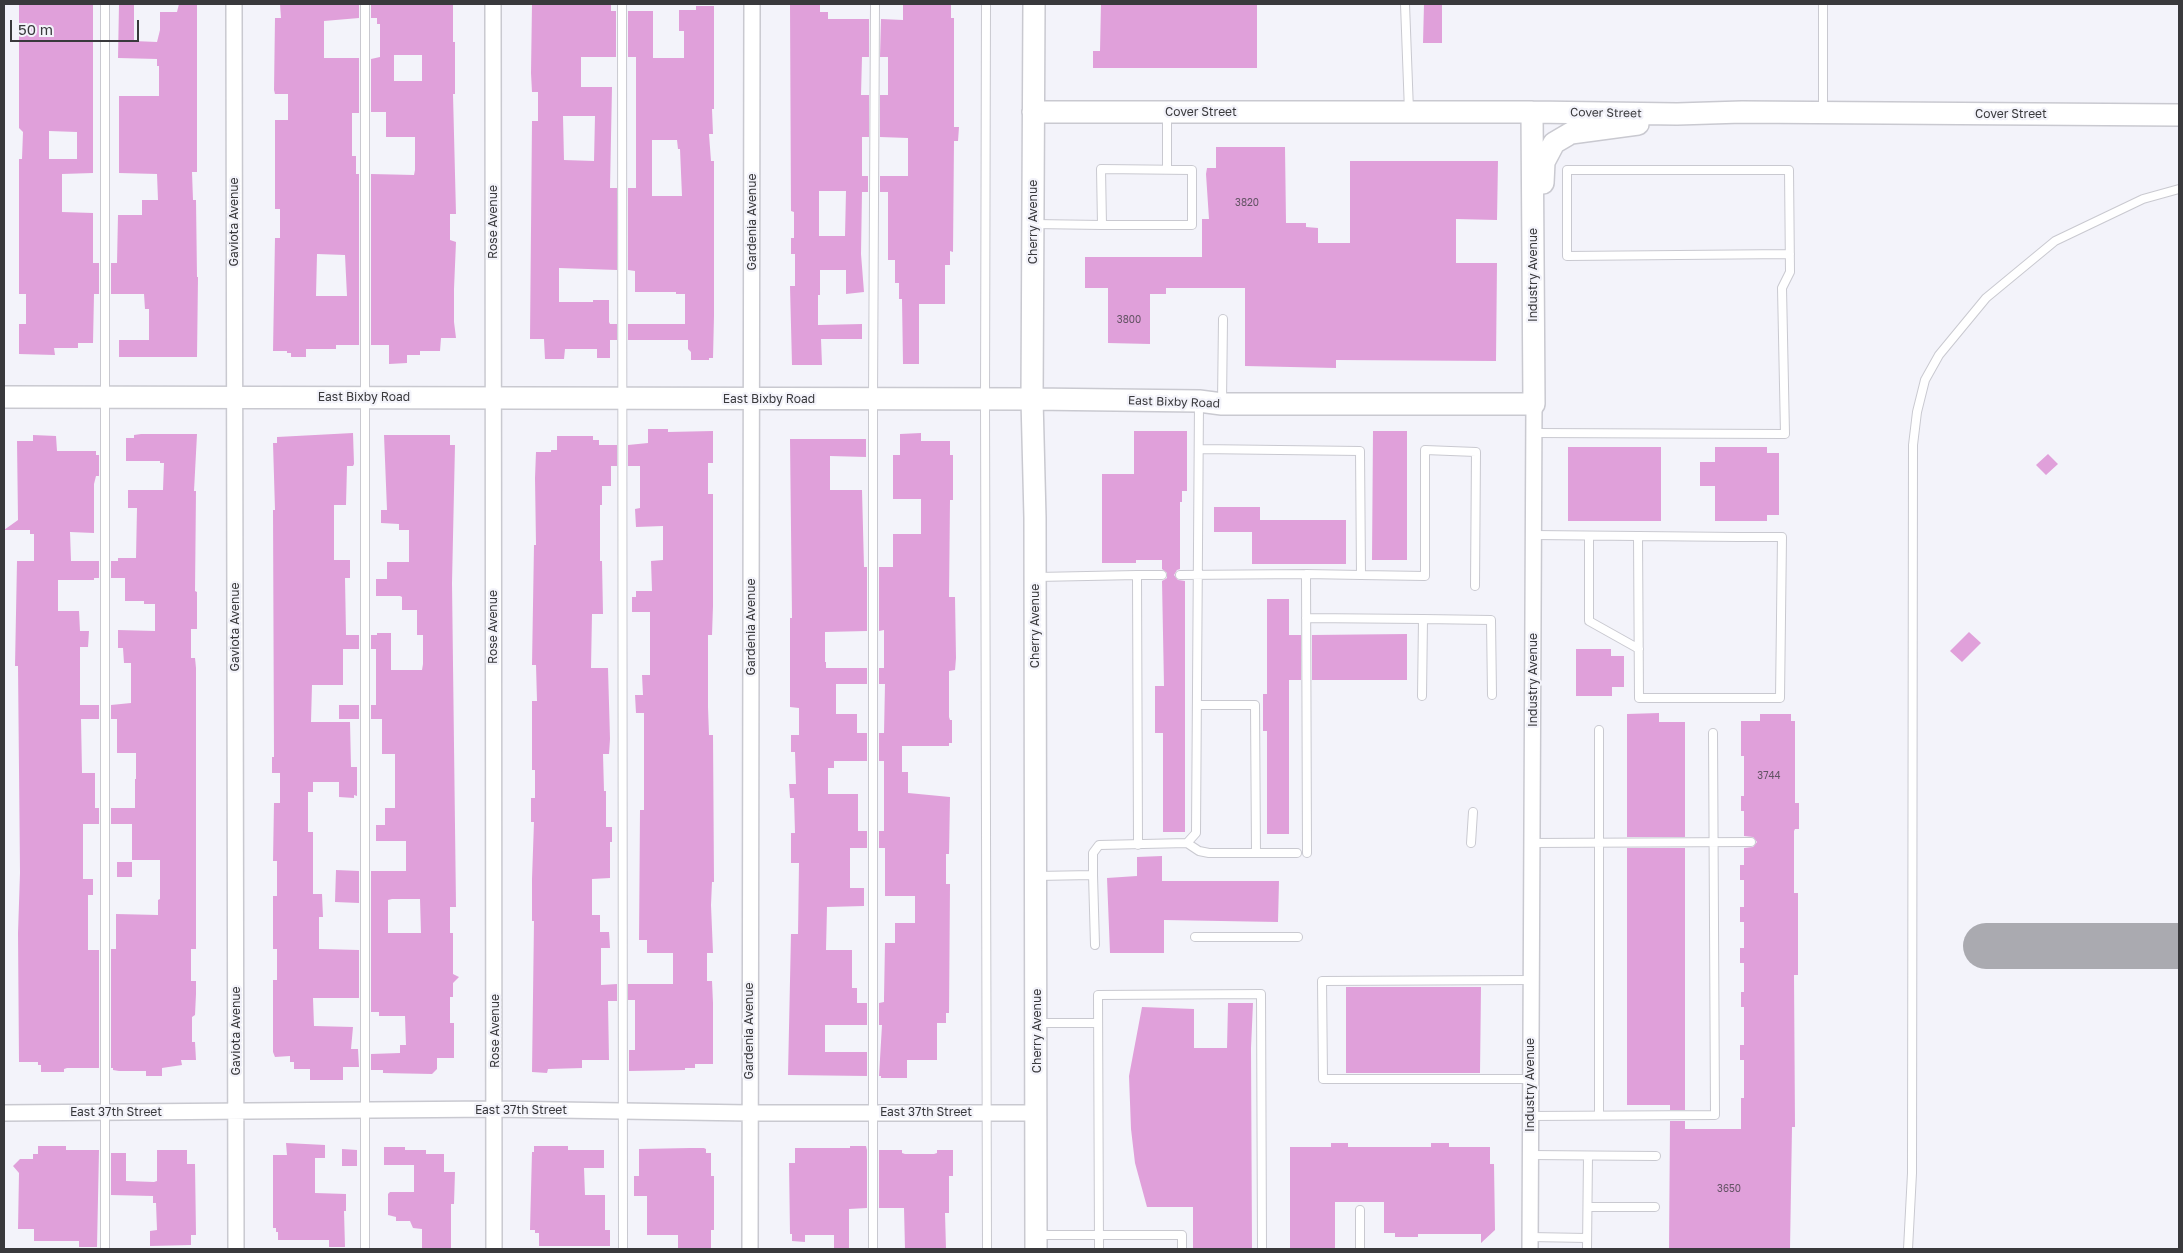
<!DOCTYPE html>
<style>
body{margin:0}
#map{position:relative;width:2183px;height:1253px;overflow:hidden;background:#f3f3fa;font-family:"Golos Text",sans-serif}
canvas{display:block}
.frame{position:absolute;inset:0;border:5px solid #39393c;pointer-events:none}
.scale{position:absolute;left:10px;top:20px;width:129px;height:22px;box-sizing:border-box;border:2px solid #39393c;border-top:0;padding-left:6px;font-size:15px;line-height:18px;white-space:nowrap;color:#39393c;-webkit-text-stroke:4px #f3f3fa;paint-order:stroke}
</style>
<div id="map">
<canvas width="2183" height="1253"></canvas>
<div class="frame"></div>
<div class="scale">50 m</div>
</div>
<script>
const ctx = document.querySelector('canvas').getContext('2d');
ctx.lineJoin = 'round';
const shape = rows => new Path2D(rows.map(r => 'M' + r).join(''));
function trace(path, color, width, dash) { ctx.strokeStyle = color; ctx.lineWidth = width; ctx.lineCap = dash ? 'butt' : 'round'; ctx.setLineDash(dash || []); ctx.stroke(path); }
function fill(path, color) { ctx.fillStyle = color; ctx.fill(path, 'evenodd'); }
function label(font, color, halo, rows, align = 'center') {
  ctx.font = font + ' "Golos Text",sans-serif'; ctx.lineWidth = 4.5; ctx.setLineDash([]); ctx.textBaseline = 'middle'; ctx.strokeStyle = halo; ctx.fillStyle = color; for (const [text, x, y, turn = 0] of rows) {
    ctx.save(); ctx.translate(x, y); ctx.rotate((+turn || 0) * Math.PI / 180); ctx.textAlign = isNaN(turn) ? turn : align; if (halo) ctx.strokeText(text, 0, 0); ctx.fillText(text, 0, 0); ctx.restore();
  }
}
const taxiway = shape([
 [1986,946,2179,946]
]);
const building = shape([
 [19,4,93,4,93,173,62,174,62,212,93,213,93,263,99,263,99,294,94,294,93,343,78,343,78,348,54,348,55,355,19,354,19,324,26,324,26,294,19,294,19,159,22,159,23,132,19,128],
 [49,131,77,132,77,159,49,159],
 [119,4,134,4,134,41,157,42,160,30,160,12,177,12,179,4,197,4,197,172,192,172,193,200,196,200,197,277,198,277,197,357,119,357,119,340,149,340,149,309,145,309,144,294,111,294,111,263,117,263,118,215,142,215,142,200,158,200,157,174,119,173,119,96,159,96,159,66,157,66,157,59,118,58],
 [280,4,359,4,359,18,324,21,324,58,359,58,359,113,352,113,352,156,356,156,356,174,359,174,359,345,336,345,336,349,306,349,306,357,291,357,291,353,287,353,287,351,273,351,275,238,280,238,280,209,275,209,275,120,288,120,288,94,275,94,274,90,275,18,281,18],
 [317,254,345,255,347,296,316,296],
 [371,4,453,4,453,42,455,42,455,94,453,94,456,214,450,214,450,240,456,242,454,289,454,322,456,338,441,338,440,351,420,351,420,355,407,355,407,363,389,364,389,345,371,345,371,174,414,175,415,170,415,137,386,137,386,112,371,112,371,59,380,57,380,24,377,24,377,18,371,18],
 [394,55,422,55,422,81,394,81],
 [532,4,611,4,611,11,616,11,616,57,581,57,581,87,612,87,610,188,617,188,617,270,559,268,559,302,593,302,593,300,609,300,609,322,610,324,617,324,617,340,610,340,610,358,597,358,597,349,565,349,564,359,545,359,544,339,530,339,532,121,538,121,538,92,532,92,531,73],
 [563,116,595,116,594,161,564,160],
 [790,4,820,4,820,12,828,12,828,19,869,19,869,57,862,57,861,95,869,95,869,137,862,137,862,176,868,176,868,192,862,192,861,254,864,292,846,294,846,270,820,270,820,295,818,295,818,325,862,324,862,339,821,339,822,365,792,365,790,286,795,286,795,254,791,254,791,238,794,238,794,212,791,211],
 [819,191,846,191,845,236,819,236],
 [903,4,951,5,951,18,954,18,954,127,959,127,958,141,954,141,953,252,950,251,950,265,945,265,945,304,919,304,919,364,903,364,902,299,899,299,899,283,895,283,895,260,888,260,888,192,880,192,880,176,908,176,908,138,880,137,880,95,888,95,888,57,880,57,881,19,903,20],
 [1101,4,1257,4,1257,68,1093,68,1093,51,1100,51],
 [1424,4,1442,4,1442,43,1423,43],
 [696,6,714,6,714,109,712,109,713,134,709,134,711,161,714,161,714,316,713,358,709,358,709,360,691,360,691,352,688,349,688,340,628,340,628,324,685,324,685,294,676,294,676,292,635,292,635,271,628,270,628,188,636,188,636,57,628,57,628,11,653,11,653,58,684,58,684,31,679,31,679,10,696,10],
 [652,140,677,140,678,149,680,149,682,196,652,196],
 [1216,147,1285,147,1286,223,1306,223,1306,227,1318,228,1318,243,1350,243,1350,161,1498,161,1497,220,1456,219,1456,263,1497,263,1496,361,1336,360,1336,368,1245,366,1245,288,1166,288,1166,294,1150,294,1150,344,1108,343,1108,288,1085,288,1085,257,1202,257,1202,219,1209,219,1206,174,1207,168,1216,168],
 [648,429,668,429,668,432,713,431,713,463,708,463,708,494,713,494,713,606,712,635,708,635,708,707,709,735,713,735,714,882,712,882,711,905,713,953,707,953,707,981,712,981,713,1003,713,1064,695,1064,695,1068,685,1068,685,1070,629,1071,629,1050,635,1050,635,1000,628,1000,628,984,673,984,673,953,647,953,647,940,639,940,640,810,644,810,644,713,636,713,635,695,643,695,642,675,650,675,650,612,632,612,632,597,636,597,636,591,652,591,651,561,663,560,663,526,636,527,635,509,640,508,640,466,628,466,628,445,648,443],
 [1134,431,1187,431,1187,491,1182,491,1182,502,1180,502,1180,569,1177,570,1174,575,1178,580,1185,581,1185,832,1163,832,1163,733,1155,733,1155,686,1164,686,1162,581,1167,578,1167,573,1162,569,1162,560,1136,560,1136,563,1102,563,1102,474,1134,474],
 [1373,431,1407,431,1407,560,1372,560],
 [353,433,354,464,353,466,347,466,346,505,334,505,334,560,350,560,350,578,345,578,346,635,359,635,359,649,343,649,343,685,312,685,311,722,350,722,351,767,357,767,357,796,354,795,354,798,339,797,339,782,313,782,313,792,308,792,308,832,313,832,313,894,322,894,323,917,319,917,319,949,359,950,359,998,313,998,314,1026,353,1027,351,1049,358,1049,359,1067,343,1067,343,1080,310,1080,310,1069,294,1069,294,1062,290,1062,290,1056,275,1057,273,1052,273,980,277,980,277,949,273,949,273,896,277,896,277,861,273,861,274,803,280,803,280,773,272,773,272,757,274,757,273,510,275,510,273,443,277,443,277,437],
 [921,433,921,441,950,441,950,455,953,455,953,500,950,500,949,597,955,597,956,658,955,670,949,671,949,717,950,720,952,720,952,743,949,743,949,746,902,746,902,772,908,772,908,793,950,797,949,854,946,854,946,884,950,884,949,1013,946,1013,946,1023,937,1023,937,1060,907,1060,907,1078,881,1078,881,1076,879,1076,882,1025,879,1025,879,1003,884,1002,884,998,885,943,895,943,895,923,915,923,915,896,885,896,885,848,879,848,879,831,884,831,884,761,879,761,879,733,884,733,885,684,879,684,879,668,884,668,884,630,879,631,879,567,893,567,893,534,921,534,921,499,893,499,893,455,900,455,900,434],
 [141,434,197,434,194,491,196,491,195,591,197,592,197,629,191,629,191,658,195,658,196,668,196,949,191,949,191,981,196,981,196,994,195,1015,192,1017,192,1042,195,1042,196,1060,181,1060,182,1065,162,1068,162,1076,146,1076,146,1071,119,1071,113,1070,113,1068,111,1068,111,949,116,949,116,914,158,915,158,900,160,899,160,860,132,860,132,824,111,824,111,808,135,808,135,779,136,779,136,753,117,753,117,719,111,719,111,705,131,703,131,663,124,663,123,648,118,648,118,630,155,631,155,604,144,604,144,601,125,601,125,578,111,578,111,561,118,561,118,558,136,558,137,508,128,508,128,490,163,490,164,463,160,463,160,461,126,461,126,438,134,438,134,435],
 [33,435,56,436,57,451,96,451,96,455,99,455,99,476,96,476,94,484,94,533,70,532,71,561,99,561,99,578,94,578,94,580,58,580,58,611,79,611,80,631,89,631,88,647,80,647,80,705,99,705,99,719,81,719,82,773,95,773,95,808,99,808,99,824,83,824,83,879,93,879,93,895,88,895,88,950,99,950,99,1068,67,1068,64,1069,64,1072,41,1072,41,1065,38,1065,38,1062,19,1062,18,933,20,873,18,666,15,666,17,561,34,561,34,534,30,534,30,530,4,530,18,520,17,441,33,441],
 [384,435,450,435,450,445,455,445,452,583,456,907,450,907,450,933,453,933,453,974,459,977,453,983,453,997,450,997,450,1023,454,1023,454,1058,437,1058,437,1069,432,1074,383,1073,383,1070,371,1070,371,1054,400,1053,400,1045,406,1045,405,1016,379,1016,379,1012,371,1012,371,871,406,871,406,841,376,841,376,825,385,825,385,808,395,808,395,754,382,754,382,719,371,719,371,705,376,705,376,649,371,649,371,635,377,635,377,633,391,633,391,670,422,670,423,664,423,635,417,635,417,610,402,610,402,597,400,596,376,596,376,579,387,579,387,562,409,562,409,530,399,530,399,524,381,523,381,510,387,510],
 [392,899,420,899,421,933,388,933,388,900],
 [557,436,593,436,593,440,599,440,599,445,617,445,617,466,611,466,611,486,602,486,602,505,600,505,600,561,602,561,603,614,592,614,591,668,608,668,610,739,609,754,603,754,604,791,606,791,606,827,612,827,612,842,610,842,610,878,592,879,592,915,600,915,600,932,609,932,610,948,601,948,601,985,617,984,617,1001,608,1001,609,1060,582,1060,582,1068,548,1069,547,1073,532,1072,534,921,532,921,532,879,534,822,531,822,531,798,535,798,535,770,532,770,532,701,537,701,536,665,532,665,534,545,536,545,535,478,536,452,551,452,551,450,557,450],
 [790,439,866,439,866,457,830,456,830,490,862,490,864,567,867,567,867,631,825,632,825,662,826,662,826,668,867,668,867,684,836,684,836,714,857,714,857,733,867,733,867,761,834,761,834,768,828,768,828,794,858,794,858,831,867,831,867,848,850,848,850,888,864,888,864,906,827,907,826,950,852,950,852,988,857,988,857,1003,867,1003,867,1025,825,1025,825,1052,867,1052,867,1076,788,1075,791,934,798,934,799,863,791,863,791,833,795,833,794,798,790,798,789,784,796,784,795,752,791,752,791,735,799,735,799,708,790,707,790,618,792,618],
 [1568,447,1661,447,1661,521,1568,521],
 [1715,447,1767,447,1767,453,1779,453,1779,515,1767,515,1767,521,1715,521,1715,486,1700,486,1700,462,1715,462],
 [2048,454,2058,464,2046,475,2036,465],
 [1214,507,1260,507,1260,520,1346,520,1346,564,1252,564,1252,532,1214,532],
 [1267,599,1289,599,1289,635,1301,635,1301,680,1289,680,1289,834,1267,834,1267,731,1263,731,1263,694,1267,694],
 [1969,632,1981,643,1962,662,1950,651],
 [1407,634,1407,680,1312,680,1312,635],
 [1576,649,1611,649,1611,656,1624,656,1624,687,1612,687,1612,696,1576,696],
 [339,705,359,705,359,719,339,719],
 [1659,713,1659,722,1685,722,1685,837,1627,837,1627,714],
 [1760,714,1791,714,1791,721,1795,721,1795,803,1799,803,1799,829,1795,829,1794,831,1794,893,1798,893,1798,975,1794,975,1795,1127,1792,1127,1790,1249,1669,1249,1670,1121,1685,1121,1685,1129,1741,1129,1741,1098,1744,1098,1744,1060,1740,1060,1740,1045,1744,1045,1744,1007,1741,1007,1741,992,1744,992,1744,963,1740,963,1740,948,1744,948,1744,922,1740,922,1740,907,1744,907,1744,880,1740,880,1740,865,1744,865,1744,848,1753,847,1757,842,1753,837,1744,836,1744,811,1741,811,1741,796,1744,796,1744,756,1741,756,1741,721,1760,721],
 [1627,848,1685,848,1685,1110,1670,1110,1670,1105,1627,1105],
 [1162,856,1162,881,1279,881,1278,922,1164,920,1164,953,1110,953,1107,878,1137,876,1137,857],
 [117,862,132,862,132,877,117,877],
 [336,870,359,871,359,903,335,902],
 [1346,987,1481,987,1480,1073,1346,1073],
 [1228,1003,1253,1003,1251,1048,1252,1249,1193,1249,1193,1207,1147,1207,1135,1163,1131,1129,1129,1076,1142,1007,1194,1009,1194,1048,1227,1048],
 [286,1143,325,1145,325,1158,315,1158,315,1193,346,1194,346,1211,344,1211,345,1247,329,1247,329,1240,278,1240,278,1232,276,1232,276,1228,273,1228,273,1155,287,1155],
 [1331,1143,1348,1143,1348,1147,1431,1147,1431,1143,1449,1143,1449,1147,1490,1147,1490,1164,1494,1164,1495,1230,1481,1243,1481,1234,1418,1234,1418,1237,1395,1237,1395,1233,1384,1233,1384,1202,1335,1202,1335,1249,1290,1249,1290,1147,1331,1147],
 [38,1146,66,1146,66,1150,99,1150,97,1247,79,1247,79,1241,34,1241,34,1229,18,1229,19,1173,13,1166,20,1159,33,1159,33,1154,38,1154],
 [534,1146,568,1146,568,1150,604,1150,604,1168,584,1168,585,1195,605,1195,605,1230,610,1230,610,1246,539,1246,539,1233,535,1233,535,1230,530,1230,532,1152,534,1152],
 [850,1146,866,1146,867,1150,867,1208,849,1209,849,1248,834,1248,834,1235,805,1235,805,1242,792,1241,792,1234,790,1234,789,1163,795,1163,795,1148,850,1148],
 [384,1147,405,1147,405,1150,426,1150,426,1154,444,1154,444,1172,455,1172,454,1204,451,1204,451,1249,422,1249,422,1229,413,1228,410,1221,396,1221,396,1217,388,1215,388,1194,390,1192,414,1192,414,1165,384,1165],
 [690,1148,704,1148,706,1149,706,1153,711,1153,711,1176,714,1176,714,1230,711,1230,711,1249,678,1249,678,1235,647,1235,647,1196,634,1196,634,1176,639,1176,639,1149],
 [342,1149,357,1150,357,1166,342,1166],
 [157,1150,187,1150,187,1164,195,1164,196,1235,191,1235,191,1245,150,1246,150,1231,157,1230,156,1203,153,1203,153,1196,111,1195,111,1153,126,1153,126,1181,154,1182,157,1181],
 [879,1150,902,1150,902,1153,905,1154,934,1154,937,1153,937,1150,953,1150,953,1176,949,1176,949,1213,945,1213,946,1249,905,1249,904,1208,879,1208]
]);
const lane = shape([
 [365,4,365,1249],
 [622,4,623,1249],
 [986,4,985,400,987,1249],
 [1405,4,1409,111],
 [1823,4,1823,112],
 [1167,114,1167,169],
 [1034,224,1102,225,1192,225,1192,170,1101,169,1102,225],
 [1222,402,1223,319],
 [1534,433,1785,434,1782,288,1790,272,1789,170,1567,170,1567,256,1790,254],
 [1199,449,1360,451,1361,575,1306,574],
 [1533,535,1638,536,1739,537,1782,537,1780,698,1639,698,1638,536],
 [1589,536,1589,621,1639,649],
 [1137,575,1162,575],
 [1180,575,1306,574,1307,853],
 [1361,575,1425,576,1425,450,1476,452,1475,586],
 [1037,577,1137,575,1138,845],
 [1306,618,1423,619,1422,696],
 [1423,619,1491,620,1492,695],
 [1599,730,1599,1115],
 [1187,843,1199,851,1209,853,1256,853,1255,705,1197,705],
 [1471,843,1473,812],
 [1532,843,1751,842],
 [1256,853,1297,853],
 [1093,875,1095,945],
 [1036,876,1093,875,1093,853,1099,845,1187,843,1196,833,1199,403],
 [1195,937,1298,937],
 [1037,1023,1098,1023],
 [1530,1079,1323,1079,1322,981,1531,980],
 [1530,1116,1715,1115,1713,733],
 [1530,1155,1656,1156],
 [1588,1207,1655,1207],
 [1360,1210,1360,1249],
 [1038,1235,1182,1235,1182,1249],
 [1530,1237,1587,1238],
 [105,1249,105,4],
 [873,1249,873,399,875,4],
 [1099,1249,1098,995,1261,994,1262,1249],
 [1587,1249,1588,1156],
 [1908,1249,1912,1173,1913,445,1917,412,1925,380,1939,355,1986,298,2055,241,2143,199,2179,189]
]);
const street = shape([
 [234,4,236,1249],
 [493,4,494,1249],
 [4,1113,495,1109,749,1113,1037,1113],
 [750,1249,752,4],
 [1530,1249,1534,404]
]);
const secondary = shape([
 [1034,4,1032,399,1035,518,1036,1249],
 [1033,112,1532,112,1677,114,1742,112,2179,115],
 [1543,183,1544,162,1554,143,1571,133,1638,124],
 [4,397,1032,399,1199,401,1222,404,1534,404,1532,112]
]);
const numberNames = [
 ["3820",1247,203],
 ["3800",1129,320],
 ["3744",1769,776],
 ["3650",1729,1189]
];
const streetNames = [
 ["Cover Street",1201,112],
 ["Cover Street",1606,113,1],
 ["Cover Street",2011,114],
 ["Gaviota Avenue",234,222,-90],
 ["Rose Avenue",493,222,-90],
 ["Gardenia Avenue",752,222,-90],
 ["Cherry Avenue",1033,222,-90],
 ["Industry Avenue",1533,275,-90],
 ["East Bixby Road",364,397],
 ["East Bixby Road",769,399],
 ["East Bixby Road",1174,402,2],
 ["Cherry Avenue",1035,626,-90],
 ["Gaviota Avenue",235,627,-90],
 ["Rose Avenue",493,627,-90],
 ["Gardenia Avenue",751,627,-90],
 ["Industry Avenue",1533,680,-90],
 ["Gaviota Avenue",236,1031,-90],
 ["Rose Avenue",495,1031,-90],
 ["Gardenia Avenue",749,1031,-90],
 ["Cherry Avenue",1037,1031,-90],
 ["Industry Avenue",1530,1085,-90],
 ["East 37th Street",521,1110],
 ["East 37th Street",116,1112],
 ["East 37th Street",926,1112]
];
trace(taxiway, '#aaaab0', 46);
fill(building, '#e0a0da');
trace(lane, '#c9c9d0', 10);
trace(street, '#c9c9d0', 18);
trace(secondary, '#c9c9d0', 24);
trace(lane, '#fff', 8);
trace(street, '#fff', 15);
trace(secondary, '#fff', 21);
label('10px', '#635364', null, numberNames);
label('12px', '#39393c', '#f3f3fa', streetNames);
</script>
